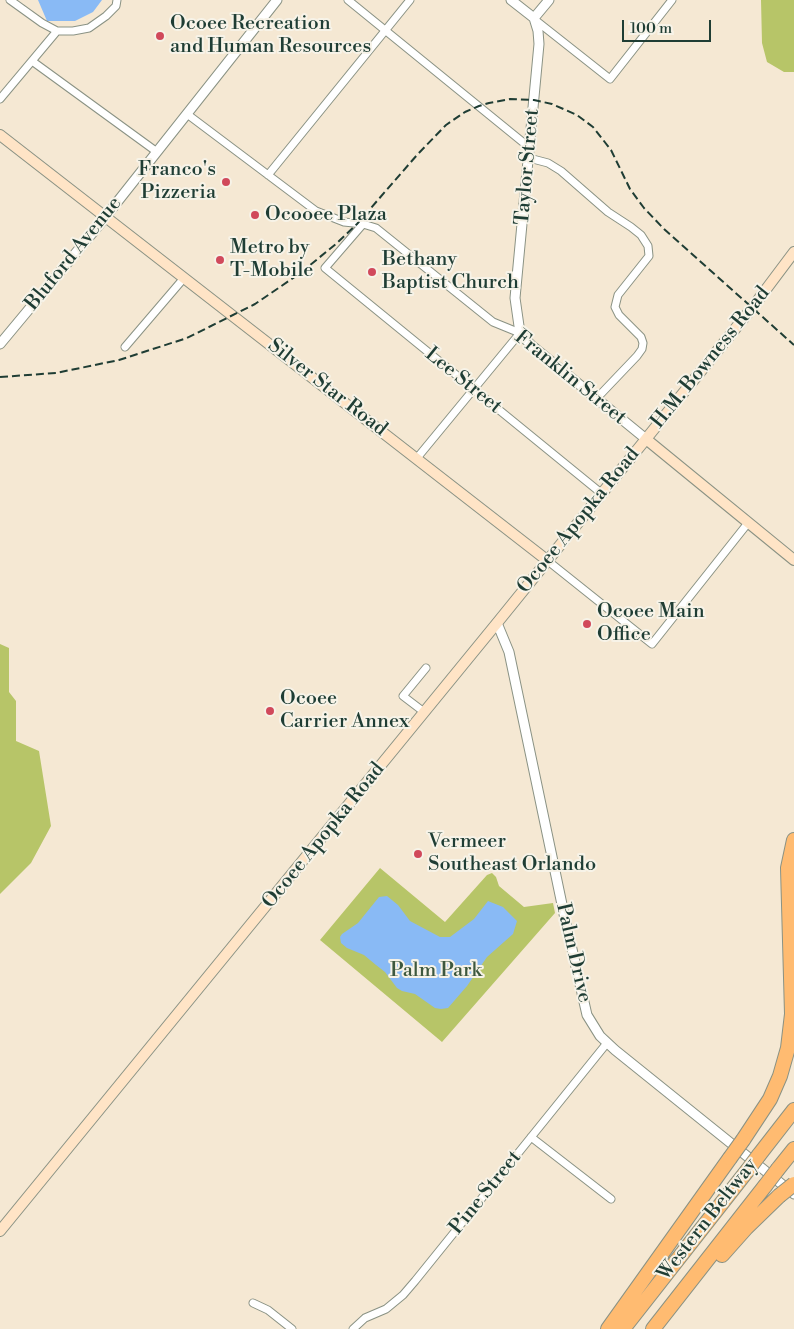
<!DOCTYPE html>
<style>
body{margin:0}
#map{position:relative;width:794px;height:1329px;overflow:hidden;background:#f5e8d3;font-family:"Libre Bodoni",serif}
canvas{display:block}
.scale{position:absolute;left:622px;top:20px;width:89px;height:22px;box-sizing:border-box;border:2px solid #1f3d34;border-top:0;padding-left:6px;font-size:15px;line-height:18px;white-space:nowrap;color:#1f3d34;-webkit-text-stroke:4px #f7f3e8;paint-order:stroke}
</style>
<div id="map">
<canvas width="794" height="1329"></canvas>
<div class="scale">100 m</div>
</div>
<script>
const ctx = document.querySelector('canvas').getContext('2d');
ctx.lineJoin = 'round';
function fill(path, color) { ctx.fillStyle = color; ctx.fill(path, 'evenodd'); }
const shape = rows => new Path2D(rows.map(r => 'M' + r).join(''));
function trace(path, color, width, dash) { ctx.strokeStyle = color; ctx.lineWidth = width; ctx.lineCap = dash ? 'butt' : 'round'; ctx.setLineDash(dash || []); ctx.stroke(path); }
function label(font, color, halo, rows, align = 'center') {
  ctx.font = font + ' "Libre Bodoni",serif'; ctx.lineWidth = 4; ctx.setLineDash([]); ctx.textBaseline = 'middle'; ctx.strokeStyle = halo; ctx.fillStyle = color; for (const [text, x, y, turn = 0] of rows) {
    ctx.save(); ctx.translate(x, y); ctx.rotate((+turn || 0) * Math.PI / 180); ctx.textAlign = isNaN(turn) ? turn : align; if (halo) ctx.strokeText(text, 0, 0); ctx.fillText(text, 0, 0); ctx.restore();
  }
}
const green = shape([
 [761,0,794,0,794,72,784,72,767,62,762,43],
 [0,644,9,648,9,692,16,701,16,741,39,751,51,826,31,863,0,894],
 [380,868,445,922,487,875,492,873,496,877,499,886,524,907,553,903,555,913,442,1042,320,940]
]);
const water = shape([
 [38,0,102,0,93,12,75,21,47,21],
 [387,896,398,905,410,921,440,937,450,937,474,919,488,901,503,907,517,921,513,934,487,957,467,986,448,1008,441,1009,435,1008,415,994,402,991,397,988,385,972,376,965,364,955,347,948,341,943,340,937,342,934,358,923,379,897]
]);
const minor = shape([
 [10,0,42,23,57,31,73,31,89,28,106,16,116,6,117,0],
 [348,0,530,148],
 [534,19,610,79,672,0],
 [32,61,157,152],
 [0,99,57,31],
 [187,114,316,211,344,222,363,224,376,228,493,322,520,333,417,458],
 [529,158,548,163,561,171,608,212,631,227,641,235,648,246,649,256,618,295,615,307,619,315,641,337,643,343,642,349,637,356,596,399],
 [268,175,410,0],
 [363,224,325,268,601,493],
 [125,347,184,278],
 [548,561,652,644,748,523],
 [424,712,403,696,426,668],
 [531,1137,611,1199],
 [253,1303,268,1310,292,1329],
 [353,1329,365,1318,386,1309,403,1295,415,1281,607,1043]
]);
const tertiary = shape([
 [511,0,534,18],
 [534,18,538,31,539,44,515,298,520,333,531,345,646,439],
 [534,18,549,0],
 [0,344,99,225,277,0],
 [497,623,509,652,564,914,587,1015,600,1036,615,1050,794,1194]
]);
const secondary = shape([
 [0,135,548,561],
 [646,439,794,560],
 [0,1231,497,623,752,308,794,252]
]);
const motorway = shape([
 [743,1140,770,1099,780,1076,788,1048,792,1014,788,868,794,840],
 [759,1155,794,1110],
 [778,1169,794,1149],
 [722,1255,746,1228,779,1196],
 [608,1329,730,1158],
 [623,1329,747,1171],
 [653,1329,765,1186]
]);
const rail = shape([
 [0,377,56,373,119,360,187,338,255,304,299,274,336,244,357,224,417,155,446,125,465,112,479,106,489,103,510,99,534,100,552,104,577,115,593,127,611,150,630,189,644,208,664,229,794,345]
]);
const motorwayBridge = shape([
 [730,1158,743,1140],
 [747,1171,759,1155],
 [765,1186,778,1169],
 [779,1196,794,1184]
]);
const markers = [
 [160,36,5,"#d1495b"],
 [226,182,5,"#d1495b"],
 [255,215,5,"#d1495b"],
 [220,260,5,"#d1495b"],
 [372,272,5,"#d1495b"],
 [587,624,5,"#d1495b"],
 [270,711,5,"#d1495b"],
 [418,854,5,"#d1495b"]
];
const poiNames = [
 ["Ocoee Recreation",170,24],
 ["and Human Resources",170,47],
 ["Franco's",216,170,"right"],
 ["Pizzeria",216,193,"right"],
 ["Ocooee Plaza",265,215],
 ["Metro by",230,248],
 ["T-Mobile",230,271],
 ["Bethany",382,260],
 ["Baptist Church",382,283],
 ["Ocoee Main",597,612],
 ["Office",597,635],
 ["Ocoee",280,699],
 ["Carrier Annex",280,722],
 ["Vermeer",428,842],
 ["Southeast Orlando",428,865]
];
const streetNames = [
 ["Taylor Street",528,167,-85],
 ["Bluford Avenue",74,254,-51],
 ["H.M. Bowness Road",711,358,-51],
 ["Franklin Street",570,378,39],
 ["Lee Street",463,381,39],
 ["Silver Star Road",327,388,38],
 ["Ocoee Apopka Road",579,521,-51],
 ["Ocoee Apopka Road",324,836,-51],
 ["Palm Drive",573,953,77],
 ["Pine Street",486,1193,-51],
 ["Western Beltway",708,1220,-52]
];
const parkNames = [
 ["Palm Park",436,971]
];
fill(green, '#b7c568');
fill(water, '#89baf5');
trace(minor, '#8a9284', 9);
trace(tertiary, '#8a9284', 11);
trace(secondary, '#8a9284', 12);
trace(motorway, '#8a9284', 16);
trace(minor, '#fff', 7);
trace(tertiary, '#fff', 9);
trace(secondary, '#ffe4c6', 10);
trace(motorway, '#ffbb71', 14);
trace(rail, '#1f3d34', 2, [8, 4]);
trace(motorwayBridge, '#8a9284', 16, []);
trace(motorwayBridge, '#ffbb71', 14);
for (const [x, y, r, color] of markers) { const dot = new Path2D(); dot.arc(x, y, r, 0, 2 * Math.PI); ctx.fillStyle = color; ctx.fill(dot); trace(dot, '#f7f3e8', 2); }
label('20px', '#1f3d34', '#f7f3e8', poiNames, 'left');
label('20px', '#1f3d34', '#f7f3e8', streetNames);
label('20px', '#3d583e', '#f7f3e8', parkNames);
</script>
